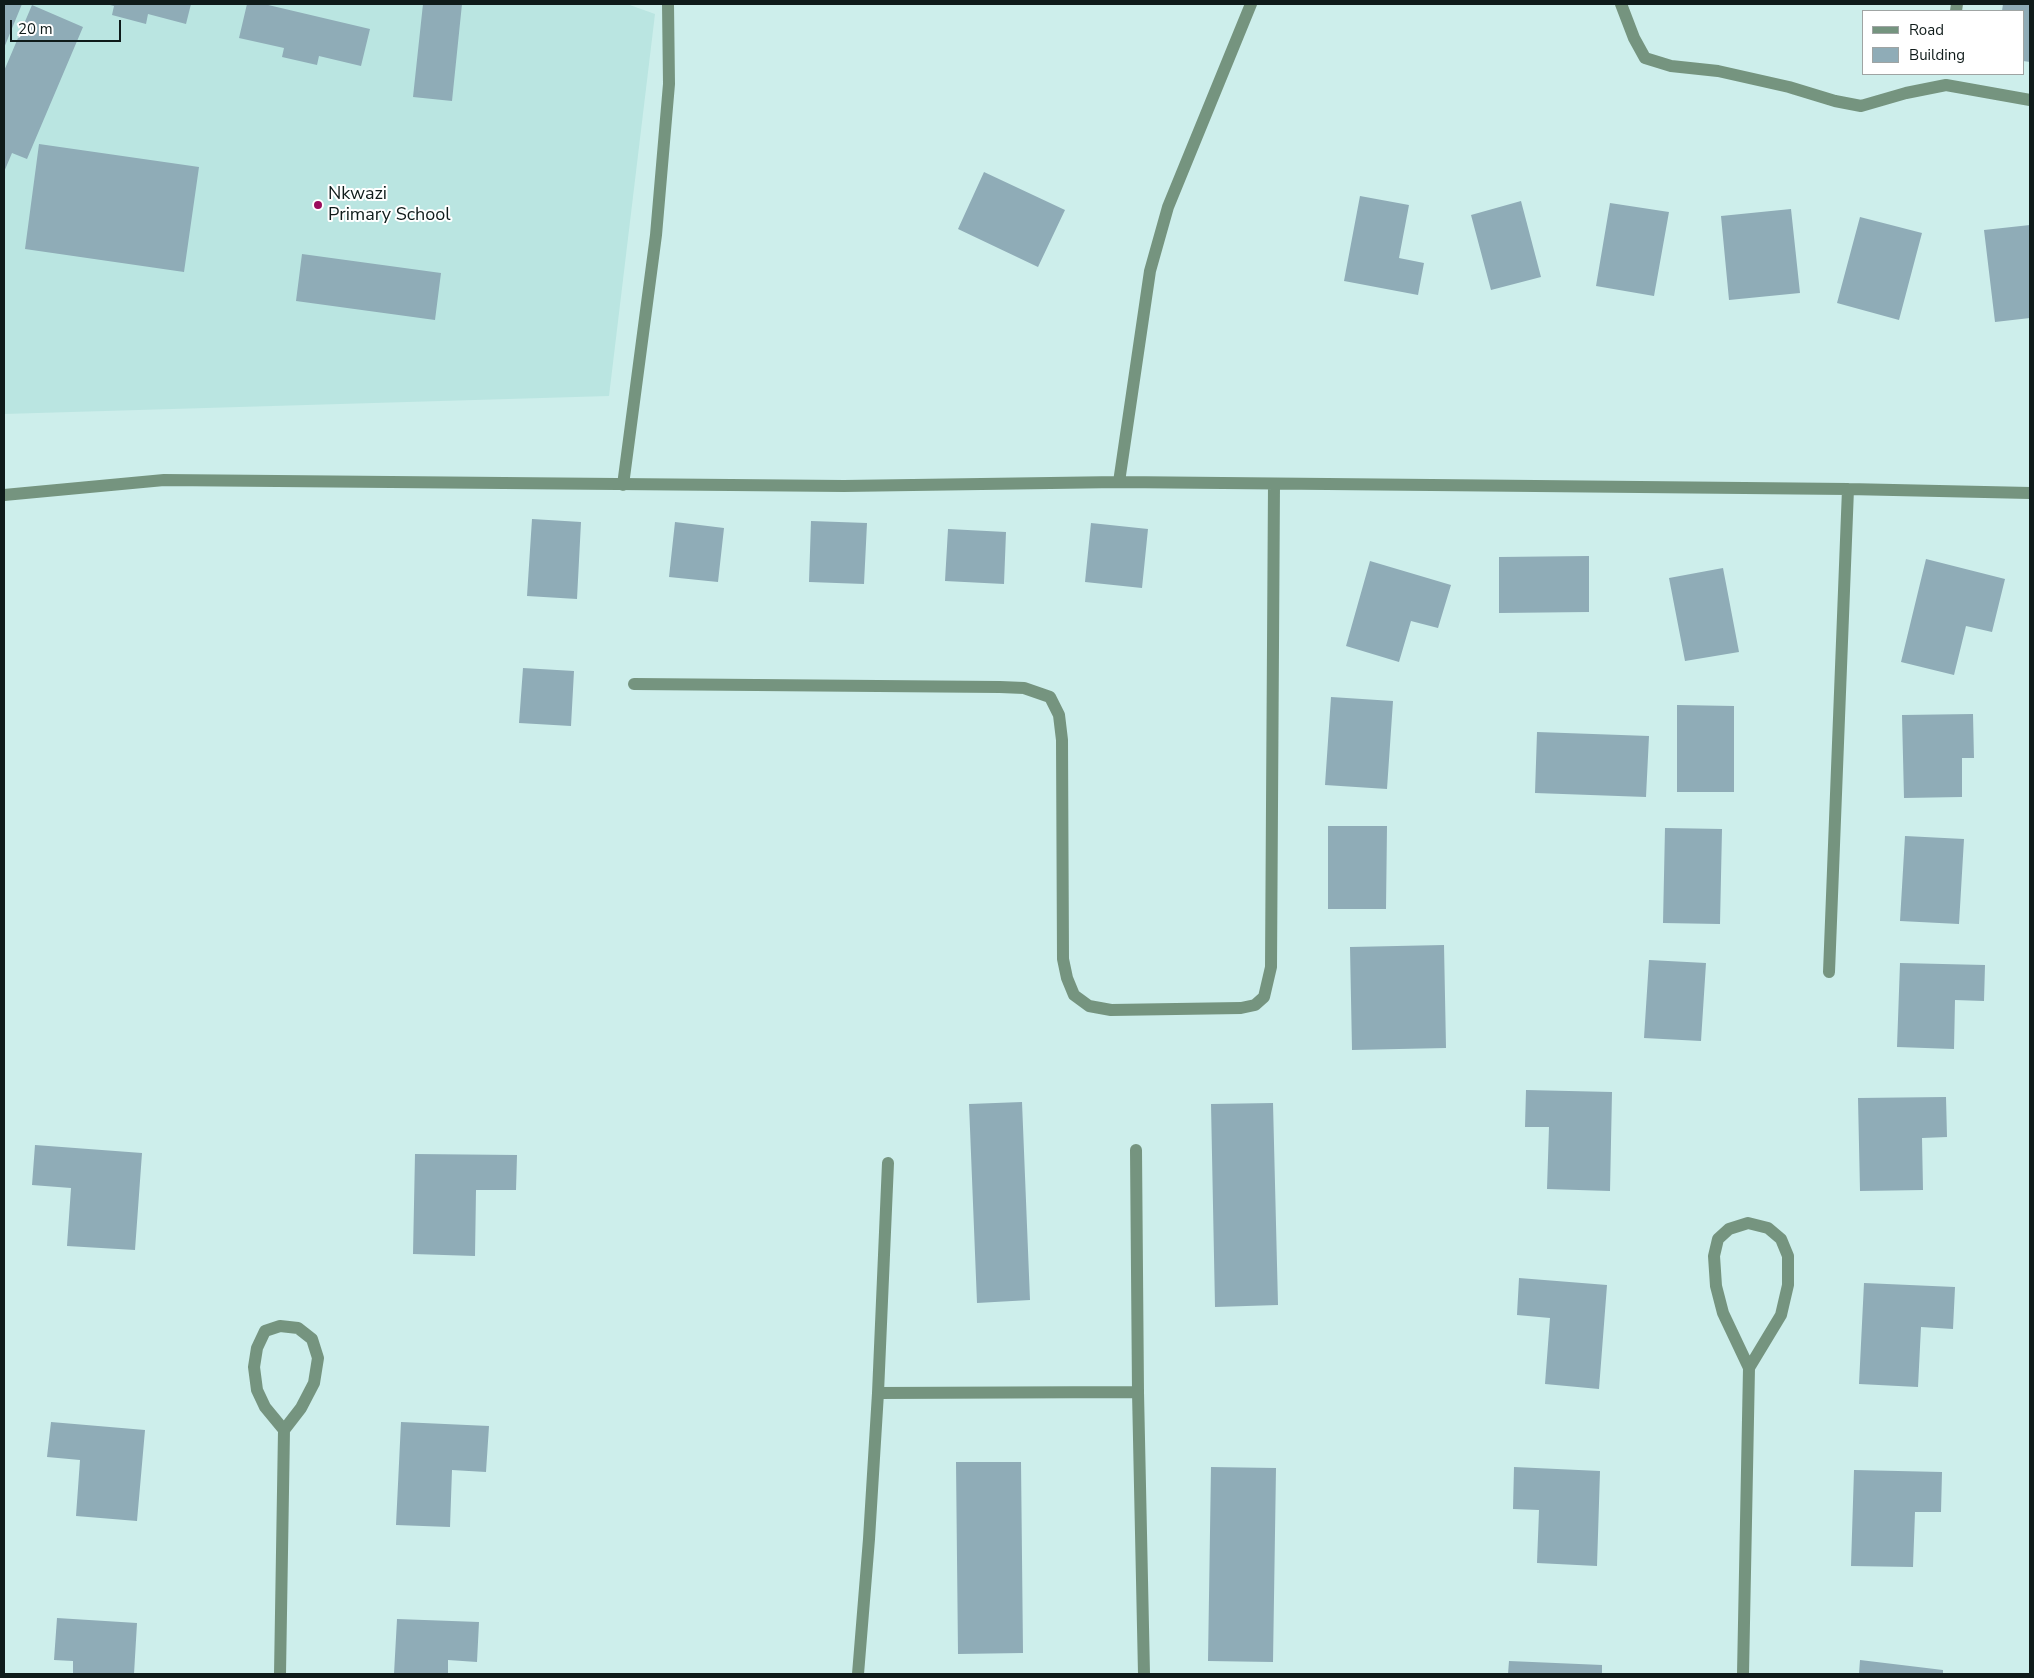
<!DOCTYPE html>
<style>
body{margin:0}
#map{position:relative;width:2034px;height:1678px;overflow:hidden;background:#cdeeeb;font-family:"Nunito Sans",sans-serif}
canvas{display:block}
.frame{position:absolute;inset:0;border:5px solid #0f1b1a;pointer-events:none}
.legend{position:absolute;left:1862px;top:10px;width:162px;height:65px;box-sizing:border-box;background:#fff;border:1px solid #9fa4a3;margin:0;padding:6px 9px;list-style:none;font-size:15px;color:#0f1b1a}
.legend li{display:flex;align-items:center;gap:10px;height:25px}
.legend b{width:25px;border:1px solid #9fa4a3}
.scale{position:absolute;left:10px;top:20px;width:111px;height:22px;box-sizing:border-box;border:2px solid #0f1b1a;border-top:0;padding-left:6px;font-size:15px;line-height:18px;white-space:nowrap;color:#0f1b1a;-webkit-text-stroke:4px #fff;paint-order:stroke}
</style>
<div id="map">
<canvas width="2034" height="1678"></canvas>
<div class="frame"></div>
<ul class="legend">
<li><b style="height:6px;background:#75947f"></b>Road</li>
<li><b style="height:14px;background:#8facb7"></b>Building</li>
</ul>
<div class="scale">20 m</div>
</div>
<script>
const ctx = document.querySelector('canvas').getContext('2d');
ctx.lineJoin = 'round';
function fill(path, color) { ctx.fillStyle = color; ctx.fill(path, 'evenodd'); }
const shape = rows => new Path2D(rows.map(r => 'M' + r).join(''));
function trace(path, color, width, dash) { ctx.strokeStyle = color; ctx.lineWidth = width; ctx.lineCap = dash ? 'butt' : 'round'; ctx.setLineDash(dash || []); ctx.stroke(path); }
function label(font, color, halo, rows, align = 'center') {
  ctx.font = font + ' "Nunito Sans",sans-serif'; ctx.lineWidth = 4; ctx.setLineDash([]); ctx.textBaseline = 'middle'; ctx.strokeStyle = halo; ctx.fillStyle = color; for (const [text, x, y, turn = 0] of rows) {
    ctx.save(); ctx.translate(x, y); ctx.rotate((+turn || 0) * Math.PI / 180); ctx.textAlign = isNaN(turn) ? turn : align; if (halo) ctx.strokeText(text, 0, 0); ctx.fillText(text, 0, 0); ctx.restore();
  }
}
const built = shape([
 [4,4,627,4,655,14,609,396,4,414]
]);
const building = shape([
 [4,4,22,4,4,48],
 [106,4,191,4,186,24,148,14,146,24,112,15,114,6],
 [247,4,264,4,370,29,361,66,319,56,317,65,282,57,284,48,239,38],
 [423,4,462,4,452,101,413,97],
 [2003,4,2030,4,2030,62,2023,61,2023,11,2002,11],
 [32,5,83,27,27,159,12,153,4,172,4,71],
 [39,144,199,167,184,272,25,249],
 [984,172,1065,210,1038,267,958,229],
 [1360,196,1409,205,1399,258,1424,263,1418,295,1344,281],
 [1521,201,1541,277,1491,290,1471,215],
 [1610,203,1669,212,1654,296,1596,286],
 [1791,209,1800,293,1729,300,1721,216],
 [1860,217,1922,233,1899,320,1837,303],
 [2030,225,2030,318,1995,322,1984,230],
 [302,254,441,273,435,320,296,301],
 [532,519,581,522,577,599,527,596],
 [811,521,867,523,864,584,809,582],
 [675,522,724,528,718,582,669,577],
 [1091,523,1148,529,1142,588,1085,582],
 [948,529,1006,532,1004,584,945,581],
 [1589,556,1589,612,1499,613,1499,557],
 [1926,559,2005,579,1992,632,1966,626,1954,675,1901,662],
 [1370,561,1451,585,1438,628,1411,621,1399,662,1346,646],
 [1723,568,1739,652,1685,661,1669,578],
 [523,668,574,671,571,726,519,723],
 [1331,697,1393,701,1387,789,1325,785],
 [1677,705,1734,706,1734,792,1677,792],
 [1973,714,1974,758,1962,758,1962,797,1904,798,1902,715],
 [1537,732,1649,736,1646,797,1535,793],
 [1328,826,1387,826,1386,909,1328,909],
 [1665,828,1722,829,1720,924,1663,923],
 [1905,836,1964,839,1959,924,1900,921],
 [1444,945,1446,1048,1352,1050,1350,947],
 [1649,960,1706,963,1701,1041,1644,1038],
 [1900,963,1985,965,1984,1001,1955,1000,1954,1049,1897,1047],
 [1526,1090,1612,1092,1610,1191,1547,1189,1549,1127,1525,1127],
 [1946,1097,1947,1137,1922,1138,1923,1190,1860,1191,1858,1098],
 [1022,1102,1030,1300,977,1303,969,1104],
 [1273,1103,1278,1305,1215,1307,1211,1104],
 [35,1145,142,1153,135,1250,67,1246,71,1188,32,1185],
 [415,1154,517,1155,516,1190,476,1190,475,1256,413,1254],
 [1519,1278,1607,1285,1599,1389,1545,1384,1550,1318,1517,1315],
 [1864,1283,1955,1287,1953,1329,1921,1327,1918,1387,1859,1384],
 [51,1422,145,1430,137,1521,76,1516,80,1460,47,1457],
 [401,1422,489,1426,486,1472,452,1470,450,1527,396,1525],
 [956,1462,1021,1462,1023,1653,958,1654],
 [1211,1467,1276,1468,1273,1662,1208,1661],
 [1514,1467,1600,1471,1597,1566,1537,1563,1539,1510,1513,1509],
 [1854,1470,1942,1472,1941,1512,1915,1512,1913,1567,1851,1566],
 [57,1618,137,1623,134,1674,73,1674,73,1661,54,1660],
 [397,1619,479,1622,477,1662,448,1660,448,1674,394,1674],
 [1860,1660,1943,1670,1943,1674,1859,1674],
 [1509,1661,1602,1665,1602,1674,1508,1674]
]);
const street = shape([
 [1621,4,1634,38,1645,58,1671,66,1718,71,1789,87,1835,101,1861,106,1906,93,1946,85,2030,100],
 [1956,11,1957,4],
 [1119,482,1150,271,1168,207,1251,4],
 [623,485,656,235,669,84,668,4],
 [4,495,164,480,844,486,1119,482,1848,489,2030,493],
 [634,684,1000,687,1024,688,1050,697,1059,715,1062,740,1063,959,1067,978,1074,995,1089,1006,1111,1010,1241,1008,1255,1005,1264,997,1271,967,1274,484],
 [1829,972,1848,489],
 [1136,1150,1138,1392,1144,1674],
 [878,1393,1138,1392],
 [280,1674,284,1430,301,1408,314,1383,318,1358,312,1339,298,1328,280,1326,265,1331,257,1348,254,1367,257,1390,265,1407,284,1430],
 [858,1674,869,1539,878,1393,888,1163],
 [1743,1674,1749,1368,1723,1313,1716,1286,1714,1256,1718,1239,1729,1229,1748,1223,1768,1228,1781,1239,1788,1256,1788,1285,1781,1315,1749,1368]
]);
const markers = [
 [318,205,5,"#9a0c5c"]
];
const poiNames = [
 ["Nkwazi",328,195],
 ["Primary School",328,216]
];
fill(built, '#bae5e1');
fill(building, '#8facb7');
trace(street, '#75947f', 12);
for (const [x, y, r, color] of markers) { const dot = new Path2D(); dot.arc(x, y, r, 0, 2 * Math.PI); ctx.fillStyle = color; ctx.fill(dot); trace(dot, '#fff', 2); }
label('18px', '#0f1b1a', '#fff', poiNames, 'left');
</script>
